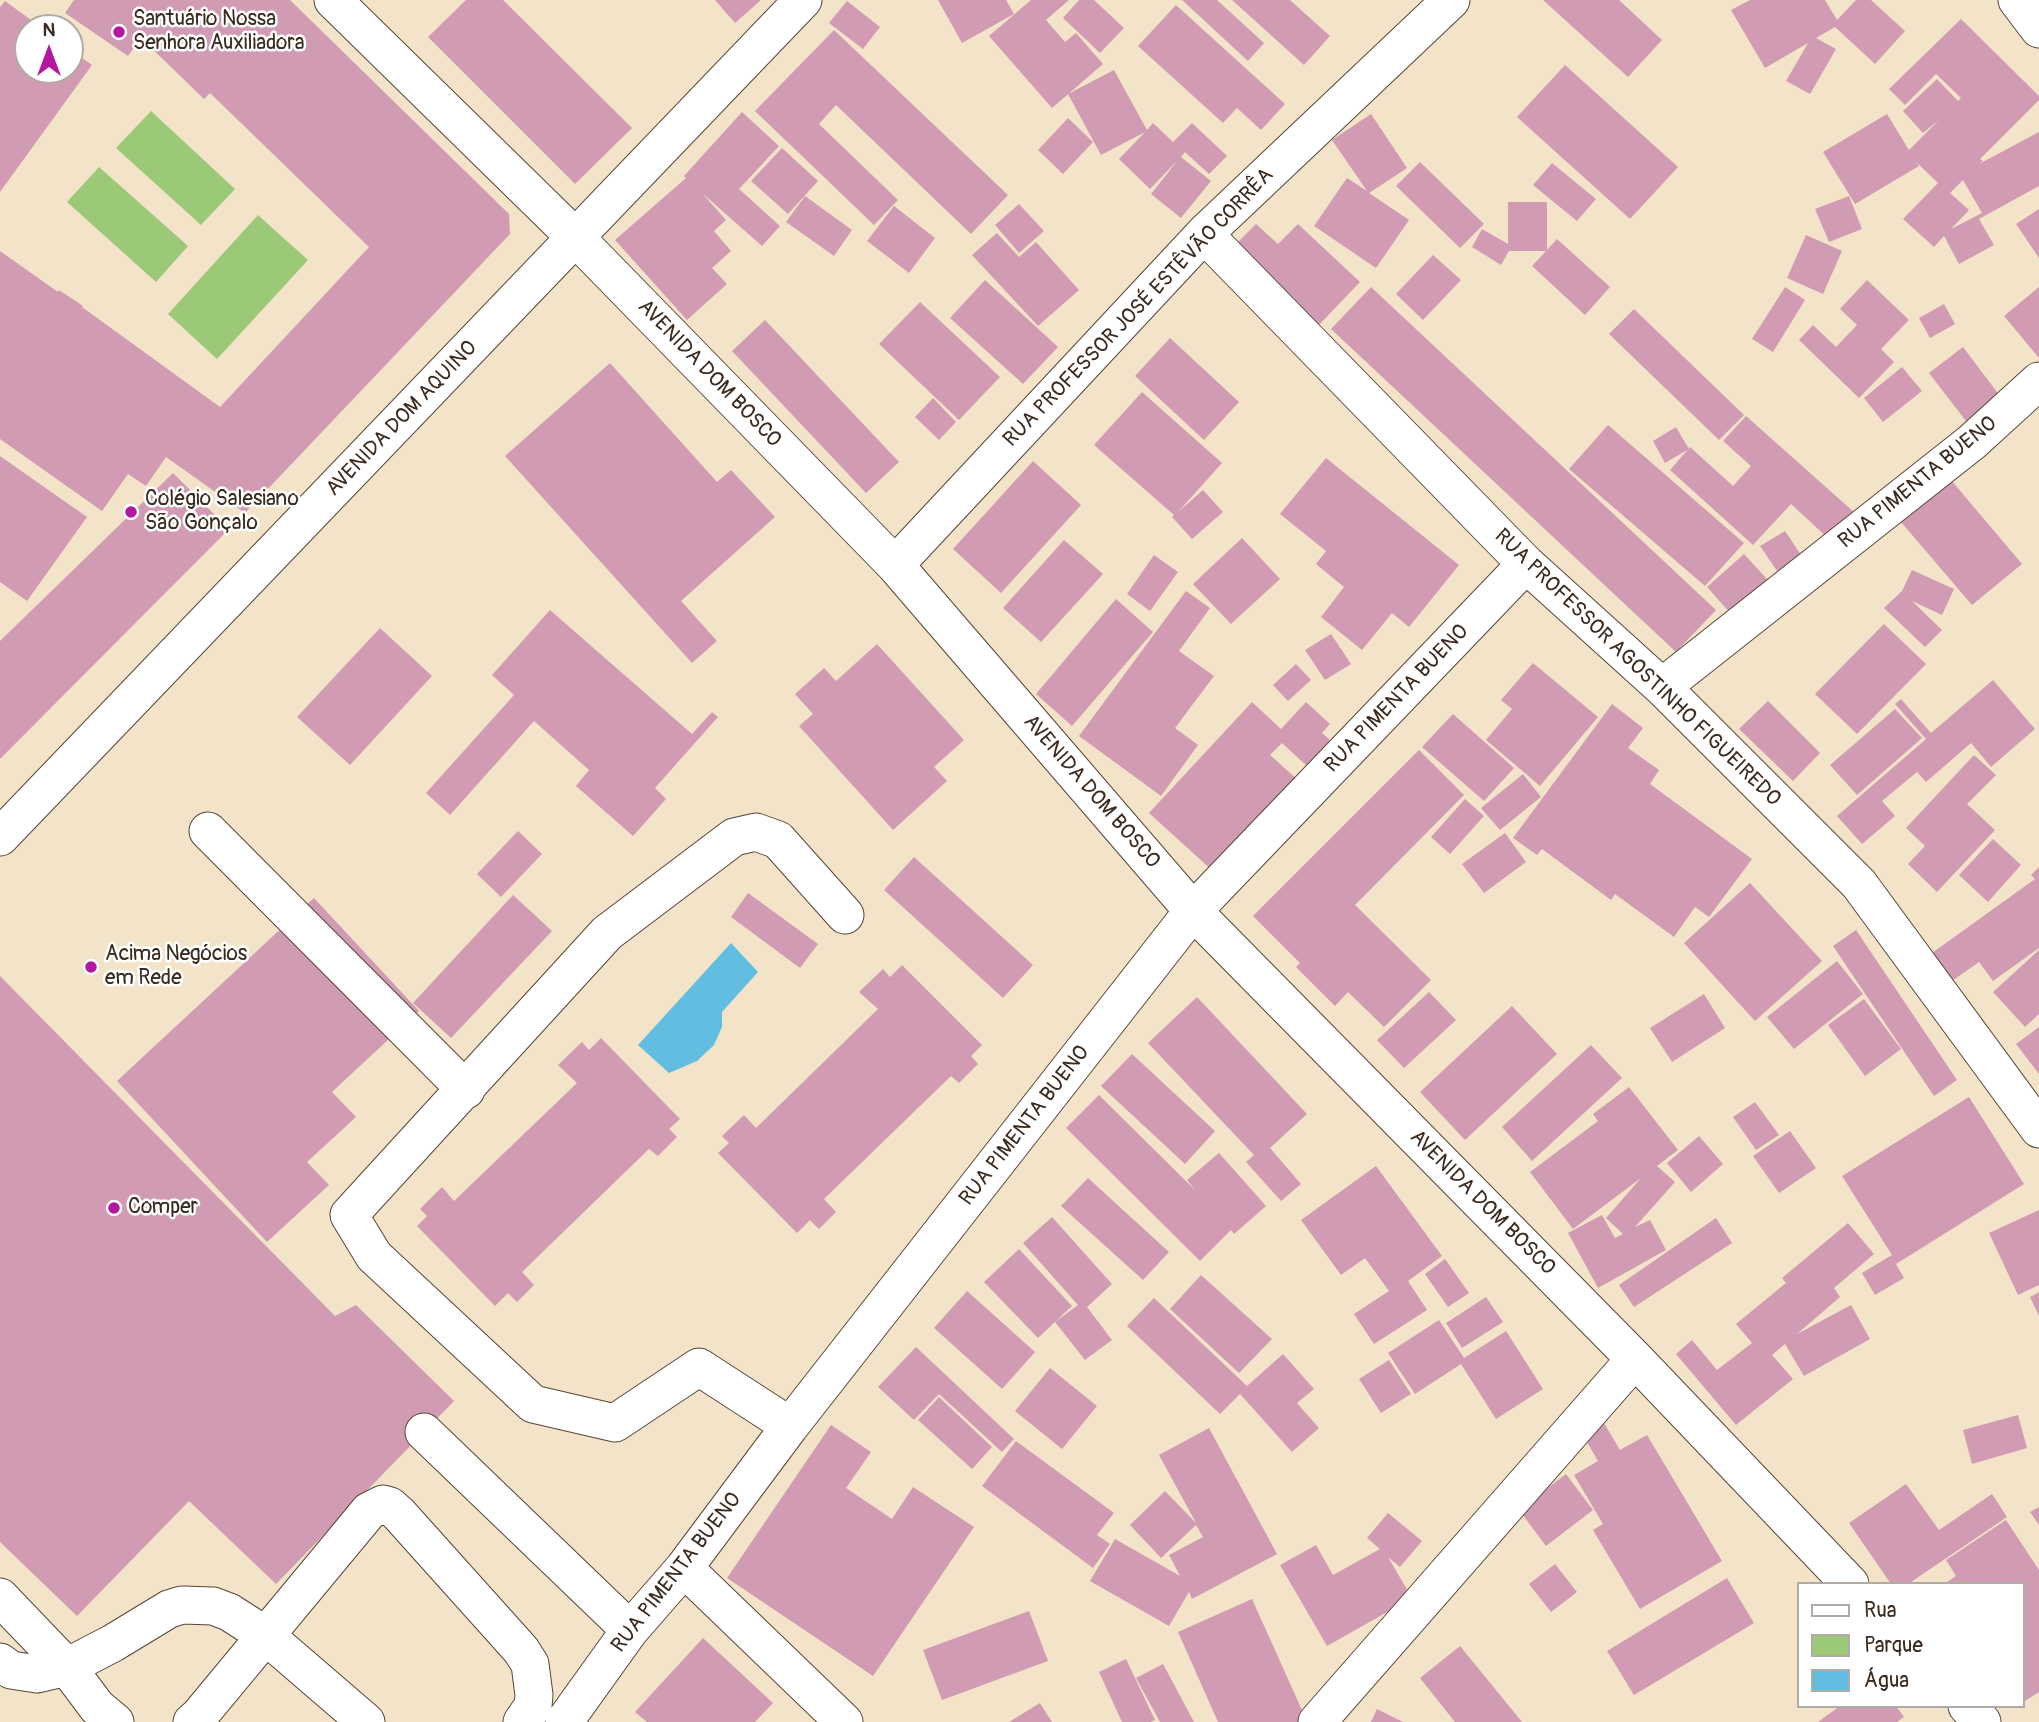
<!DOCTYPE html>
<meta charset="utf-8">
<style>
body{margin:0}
#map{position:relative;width:2039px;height:1722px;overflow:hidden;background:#f3e3c8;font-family:Pangolin,sans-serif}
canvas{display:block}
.legend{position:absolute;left:1797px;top:1582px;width:228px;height:126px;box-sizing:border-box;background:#fff;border:2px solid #b1aaa5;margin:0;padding:9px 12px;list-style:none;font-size:21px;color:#3b2a1e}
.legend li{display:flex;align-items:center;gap:14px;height:35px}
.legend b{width:35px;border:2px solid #b1aaa5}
.north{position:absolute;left:14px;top:14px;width:70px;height:70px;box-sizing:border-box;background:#fff;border:2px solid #b1aaa5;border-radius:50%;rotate:0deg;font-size:19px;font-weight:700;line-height:28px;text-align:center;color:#3b2a1e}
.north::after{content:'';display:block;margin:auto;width:24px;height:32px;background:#b5179e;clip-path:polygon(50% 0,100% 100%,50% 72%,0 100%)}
</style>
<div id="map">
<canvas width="2039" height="1722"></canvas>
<ul class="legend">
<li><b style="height:9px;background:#fff"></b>Rua</li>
<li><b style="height:19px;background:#9bc977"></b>Parque</li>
<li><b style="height:19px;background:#62bee0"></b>Água</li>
</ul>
<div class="north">N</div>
</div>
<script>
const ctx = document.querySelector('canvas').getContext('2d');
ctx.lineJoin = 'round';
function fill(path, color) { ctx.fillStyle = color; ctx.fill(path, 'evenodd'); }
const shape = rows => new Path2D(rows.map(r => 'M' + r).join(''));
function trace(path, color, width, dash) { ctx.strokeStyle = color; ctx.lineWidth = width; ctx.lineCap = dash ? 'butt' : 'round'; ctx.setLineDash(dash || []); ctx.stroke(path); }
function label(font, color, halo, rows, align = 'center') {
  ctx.font = font + ' Pangolin,sans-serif'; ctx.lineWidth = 5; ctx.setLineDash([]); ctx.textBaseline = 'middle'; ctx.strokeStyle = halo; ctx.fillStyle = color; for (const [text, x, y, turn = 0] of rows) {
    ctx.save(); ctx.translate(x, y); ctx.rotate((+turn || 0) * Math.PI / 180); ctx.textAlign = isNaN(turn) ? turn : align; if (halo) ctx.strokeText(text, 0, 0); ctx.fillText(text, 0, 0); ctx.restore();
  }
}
const green = shape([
 [151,111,235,189,201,225,116,148],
 [99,167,188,246,156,282,67,202],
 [258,215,308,260,217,359,168,314]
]);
const water = shape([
 [731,943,758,972,722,1012,722,1027,714,1045,697,1061,669,1073,638,1045]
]);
const building = shape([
 [74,0,290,0,509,214,510,234,245,513,166,457,146,486,128,474,102,511,0,439,0,251,58,292,59,290,83,306,82,307,220,407,369,247,210,93,204,99,141,38,128,56,65,13],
 [466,0,503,0,632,128,575,184,428,37],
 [715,0,761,0,735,23],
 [938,0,1006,0,1014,14,962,43],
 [1031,0,1069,0,1046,20,1065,42,1076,33,1103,64,1052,108,989,36],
 [1079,0,1094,0,1124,28,1100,53,1063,18],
 [1182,0,1217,0,1264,43,1248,61],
 [1232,0,1290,0,1330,36,1304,65],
 [1543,0,1619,0,1662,40,1628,77],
 [1750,0,1825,0,1837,20,1856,0,1871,0,1905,31,1875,64,1835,27,1816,38,1836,49,1810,94,1786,81,1808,43,1765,68,1731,10],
 [5,1,42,28,28,28,28,70,70,70,70,49,92,65,0,192,0,7],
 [847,1,880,27,863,49,829,23],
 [1176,5,1285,104,1261,130,1237,108,1223,123,1138,46],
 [1961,19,2039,96,2039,100,1980,159,1983,161,1979,164,2039,132,2039,186,1979,219,1994,245,1959,264,1944,236,1934,247,1903,219,1938,183,1915,161,1919,166,1855,204,1823,152,1887,114,1909,150,1939,120,1923,133,1903,111,1937,79,1958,101,1961,98,1936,74,1905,105,1889,89],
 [1963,180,1982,213,1951,229,1969,210,1950,193],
 [834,30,1008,195,971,234,836,105,819,124,898,200,874,225,755,111],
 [1565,65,1678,167,1630,219,1517,117],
 [1114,70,1147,130,1153,123,1173,142,1192,123,1227,156,1209,174,1185,152,1181,157,1211,181,1181,218,1151,194,1178,160,1150,189,1119,159,1145,132,1101,155,1068,94],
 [742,112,779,146,739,189,780,226,762,246,702,193,726,220,714,231,731,251,712,268,727,284,687,320,615,240,686,178,684,176],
 [1371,114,1407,168,1369,193,1409,220,1376,268,1314,226,1347,178,1367,191,1332,140],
 [1068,118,1093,142,1063,174,1038,150],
 [782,148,818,181,788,214,751,181],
 [1420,162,1484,224,1460,248,1396,186],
 [1552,163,1596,199,1577,221,1533,185],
 [805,196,852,230,834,256,786,222],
 [1849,196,1862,229,1829,242,1815,209],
 [1508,202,1547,202,1547,250,1557,239,1610,287,1585,315,1532,266,1546,251,1509,251,1501,265,1472,247,1482,229,1508,244],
 [1019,204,1044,231,1019,253,995,225],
 [894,206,935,238,909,273,867,241],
 [2039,209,2039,258,2016,224],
 [1256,224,1278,244,1298,224,1360,282,1316,328,1231,249],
 [997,233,1019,257,1036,242,1079,290,1038,326,972,255],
 [1806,235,1842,251,1823,294,1787,278],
 [1433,255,1461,280,1423,320,1396,294],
 [985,280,1058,347,1023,384,950,318],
 [1867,280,1909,320,1881,349,1894,362,1859,398,1799,340,1813,325,1836,347,1857,325,1840,309],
 [1371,287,1716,610,1676,652,1331,329],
 [1785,287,1805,300,1773,352,1752,339],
 [2039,287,2039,358,2004,316],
 [920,302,1000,377,959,420,879,344],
 [1944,304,1955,324,1930,338,1919,318],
 [1634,309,1744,415,1719,440,1609,334],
 [765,320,899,462,866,493,732,351],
 [1170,338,1239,402,1204,440,1135,376],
 [1963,347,2003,400,1969,425,1929,373],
 [610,363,717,482,731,470,775,517,681,601,717,641,692,663,505,456],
 [1902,367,1922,391,1883,422,1864,398],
 [1142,392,1222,463,1178,512,1203,490,1223,512,1192,539,1172,517,1174,515,1094,445],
 [933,398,956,422,939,440,915,417],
 [1746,416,1855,513,1830,540,1791,504,1753,545,1670,470,1690,447,1733,486,1751,466,1723,441],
 [1608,425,1744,543,1705,586,1569,469],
 [1676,427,1689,449,1665,463,1653,441],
 [0,456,87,517,27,601,0,582],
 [1326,458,1459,565,1409,627,1392,613,1362,650,1321,617,1344,587,1316,564,1326,551,1280,514],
 [1033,461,1081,505,1001,593,953,549],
 [173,473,229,529,0,759,0,641],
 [1951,480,2022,564,1972,605,1901,522],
 [1785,531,1801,555,1777,571,1760,546],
 [1242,538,1280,579,1231,624,1193,584],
 [1064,540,1103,574,1041,642,1003,608],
 [1744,554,1777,590,1739,623,1707,587],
 [1154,555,1178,572,1150,611,1127,594],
 [1912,570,1954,589,1942,615,1912,601,1942,630,1925,647,1884,608,1902,591],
 [1186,591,1210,608,1179,651,1214,676,1175,728,1198,745,1161,796,1079,736],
 [1116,599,1153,632,1072,726,1036,694],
 [550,610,692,734,712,712,718,717,655,788,666,799,633,836,576,786,589,770,534,721,450,815,426,793,514,695,492,675],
 [1884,624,1926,664,1857,734,1815,694],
 [380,628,432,676,350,765,297,717],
 [1331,634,1351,664,1325,680,1305,650],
 [877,644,964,740,934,767,947,781,893,830,799,726,813,714,795,694,824,668,836,681],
 [1533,663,1598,717,1540,786,1486,740,1512,709,1501,700],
 [1296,664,1311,680,1288,701,1273,685],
 [1993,680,2035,729,1991,767,1971,743,1926,782,1917,772,1882,801,1895,816,1862,844,1837,816,1926,739,1895,704,1901,699,1931,733],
 [1768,701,1820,753,1793,781,1739,729],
 [1252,702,1281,729,1306,702,1330,724,1322,733,1330,740,1308,767,1282,743,1270,755,1299,781,1215,873,1149,813],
 [1612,704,1643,728,1628,748,1659,770,1650,784,1752,859,1709,917,1695,907,1674,937,1615,894,1611,900,1542,849,1537,855,1513,838],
 [1895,709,1922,738,1857,795,1830,765],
 [1453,714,1514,768,1484,801,1422,747],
 [1419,750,1464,795,1355,905,1431,980,1384,1027,1348,992,1335,1006,1296,967,1300,963,1253,916],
 [1974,755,1996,775,1967,804,1995,830,1937,892,1908,864,1925,846,1906,828],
 [1523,774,1541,797,1500,830,1481,808],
 [1465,799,1484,816,1450,854,1431,837],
 [518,831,542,854,501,897,477,874],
 [1505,833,1526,862,1484,893,1462,864],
 [1993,839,2021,865,1988,902,1959,875],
 [914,857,1033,965,1003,998,884,890],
 [2039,867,2039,948,1993,981,1979,962,1952,981,1932,953,2035,879,2031,875],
 [1750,883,1822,961,1755,1021,1684,943],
 [748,893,818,944,800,968,731,917],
 [513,895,552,931,451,1038,413,1003],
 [314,898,419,1011,332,1092,356,1117,307,1162,329,1185,267,1242,117,1081],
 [1856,930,1957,1080,1934,1096,1833,946],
 [2039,950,2039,1014,2025,1027,1993,992],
 [1837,961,1863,994,1794,1049,1767,1017],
 [902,965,982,1045,971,1056,978,1064,959,1083,951,1076,824,1199,836,1212,819,1229,810,1220,797,1233,718,1153,729,1143,722,1136,744,1115,756,1128,878,1009,859,992,883,969,890,977],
 [0,976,335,1316,356,1305,454,1401,276,1584,189,1501,77,1616,0,1542],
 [1429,992,1456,1020,1404,1068,1377,1040],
 [1704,994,1725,1028,1672,1062,1650,1028],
 [1197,997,1307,1114,1270,1148,1301,1184,1281,1201,1246,1162,1254,1155,1148,1043],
 [1864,999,1901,1049,1865,1076,1828,1025],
 [1512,1006,1557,1054,1465,1140,1420,1092],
 [2039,1027,2039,1074,2016,1044],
 [601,1038,680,1119,669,1129,677,1137,658,1156,649,1149,522,1272,534,1285,517,1302,508,1293,495,1306,417,1226,427,1216,420,1209,442,1187,454,1201,577,1083,558,1065,582,1042,589,1050],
 [1591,1045,1622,1078,1532,1161,1502,1127],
 [1132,1054,1215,1131,1185,1164,1101,1086],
 [1629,1087,1678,1150,1657,1166,1675,1182,1635,1227,1650,1220,1666,1250,1598,1288,1568,1233,1602,1215,1615,1238,1623,1234,1606,1218,1641,1178,1573,1229,1530,1172,1598,1121,1593,1114],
 [1099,1095,1196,1191,1187,1180,1219,1153,1266,1206,1234,1234,1231,1230,1200,1261,1066,1128],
 [1969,1097,2024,1184,1896,1264,1904,1278,1875,1295,1862,1273,1892,1255,1842,1176],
 [1755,1102,1779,1135,1756,1150,1733,1117],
 [1790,1131,1816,1168,1779,1193,1753,1156],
 [1699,1136,1723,1164,1691,1192,1667,1163],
 [1376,1166,1442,1256,1408,1281,1427,1310,1374,1344,1354,1314,1389,1291,1365,1258,1341,1275,1301,1220],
 [1088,1178,1169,1252,1143,1280,1061,1206],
 [2039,1210,2039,1285,2018,1295,1989,1233],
 [1052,1217,1112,1284,1087,1307,1112,1340,1085,1360,1055,1322,1078,1305,1023,1243],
 [1716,1218,1732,1243,1634,1307,1619,1285],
 [1848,1223,1874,1254,1834,1288,1840,1297,1797,1334,1851,1305,1870,1339,1804,1376,1785,1344,1772,1355,1793,1379,1736,1425,1676,1354,1692,1340,1717,1370,1752,1343,1736,1324,1786,1283,1782,1278],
 [1019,1249,1072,1306,1038,1338,984,1282],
 [1445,1259,1469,1293,1448,1307,1425,1274],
 [1201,1275,1272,1339,1239,1373,1170,1309],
 [967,1291,1035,1352,1002,1389,934,1328],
 [2039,1292,2039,1316,2030,1297],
 [1486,1297,1503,1322,1462,1348,1446,1323],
 [1154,1298,1247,1386,1283,1354,1314,1389,1297,1403,1319,1428,1292,1452,1240,1394,1220,1414,1127,1326],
 [1439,1320,1464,1358,1506,1331,1543,1389,1496,1419,1461,1364,1415,1394,1388,1353],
 [916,1347,1014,1439,1002,1452,939,1394,914,1420,878,1387],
 [1389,1360,1411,1394,1381,1413,1359,1379],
 [1050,1368,1097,1406,1062,1449,1015,1411],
 [939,1397,992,1447,972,1469,918,1420],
 [2018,1415,2027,1448,1972,1464,1963,1430],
 [1601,1418,1620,1450,1647,1435,1722,1561,1640,1609,1593,1530,1603,1524,1574,1475,1598,1461,1580,1430],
 [831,1425,871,1452,846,1488,892,1519,913,1487,974,1527,873,1676,727,1578],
 [1209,1428,1277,1554,1192,1599,1189,1592,1169,1626,1090,1581,1115,1539,1180,1576,1169,1555,1203,1537,1196,1525,1161,1558,1130,1525,1165,1491,1196,1523,1159,1455],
 [1016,1441,1114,1513,1097,1535,1110,1544,1093,1568,982,1486],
 [1566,1474,1593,1510,1546,1546,1519,1510],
 [1906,1484,1939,1530,1992,1494,2007,1517,1908,1584,1891,1584,1849,1523],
 [2039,1507,2039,1525,2030,1512],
 [1388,1513,1422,1541,1400,1567,1388,1557,1412,1598,1327,1646,1280,1565,1316,1545,1333,1575,1380,1549,1367,1538],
 [2006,1520,2039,1570,2039,1692,2023,1702,2023,1584,1944,1584,1956,1576,1946,1560],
 [1555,1564,1577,1592,1551,1612,1529,1584],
 [1727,1578,1754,1623,1634,1695,1607,1651],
 [1252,1599,1306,1719,1298,1722,1218,1722,1178,1632],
 [1029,1611,1048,1661,942,1700,923,1650],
 [703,1638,773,1703,755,1722,647,1722,635,1712],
 [1460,1646,1522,1722,1455,1722,1420,1678],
 [1126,1659,1155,1720,1150,1722,1122,1722,1099,1672],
 [1163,1664,1194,1722,1160,1722,1136,1678],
 [1040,1703,1052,1722,1009,1722],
 [1840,1706,1896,1706,1904,1717,1897,1722,1818,1722],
 [1377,1709,1403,1722,1371,1722]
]);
const minor = shape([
 [333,0,576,238,895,565,1193,911,1635,1359,1850,1584],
 [2017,0,2039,29],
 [1204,234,1526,564,1662,687,1859,884,2039,1129],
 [895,565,1204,234,1451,0],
 [1662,687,1972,442,2039,381],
 [208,831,466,1090],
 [0,837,803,0],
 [790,1426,699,1367,615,1423,533,1404,374,1256,349,1215,607,933,734,837,756,832,778,840,845,915],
 [424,1432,630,1630],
 [684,1568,844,1722],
 [0,1597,67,1667,97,1707,115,1722],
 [0,1662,11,1670,37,1674,67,1667,113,1643,169,1609,182,1605,213,1606,229,1612,265,1635,366,1722],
 [1967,1706,1982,1722],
 [192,1722,199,1716,369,1511,383,1504,390,1506,399,1514,521,1650,530,1664,534,1695,533,1706,522,1722],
 [564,1722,630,1630,684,1568,790,1426,1193,911,1526,564],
 [1317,1722,1635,1359]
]);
const markers = [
 [119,32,7,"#b5179e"],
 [131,512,7,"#b5179e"],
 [91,967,7,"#b5179e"],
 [114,1208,7,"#b5179e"]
];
const poiNames = [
 ["Santuário Nossa",133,20],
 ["Senhora Auxiliadora",133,44],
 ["Colégio Salesiano",145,500],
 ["São Gonçalo",145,524],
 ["Acima Negócios",105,955],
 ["em Rede",105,979],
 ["Comper",128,1208]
];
const streetNames = [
 ["RUA PROFESSOR JOSÉ ESTÊVÃO CORRÊA",1139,308,-46],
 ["AVENIDA DOM BOSCO",709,374,46],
 ["AVENIDA DOM AQUINO",402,419,-46],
 ["RUA PIMENTA BUENO",1918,483,-39],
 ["RUA PROFESSOR AGOSTINHO FIGUEIREDO",1637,668,44],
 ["RUA PIMENTA BUENO",1397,699,-46],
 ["AVENIDA DOM BOSCO",1091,792,49],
 ["RUA PIMENTA BUENO",1025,1126,-52],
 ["AVENIDA DOM BOSCO",1482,1203,45],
 ["RUA PIMENTA BUENO",677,1573,-52]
];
fill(green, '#9bc977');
fill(water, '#62bee0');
fill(building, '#d19cb3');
trace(minor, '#574638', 39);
trace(minor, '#fff', 37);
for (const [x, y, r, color] of markers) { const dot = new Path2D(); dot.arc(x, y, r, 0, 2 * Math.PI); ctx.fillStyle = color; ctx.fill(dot); trace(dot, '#fff', 2.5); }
label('21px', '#3b2a1e', '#fff', poiNames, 'left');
label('21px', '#3b2a1e', '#fff', streetNames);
</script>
